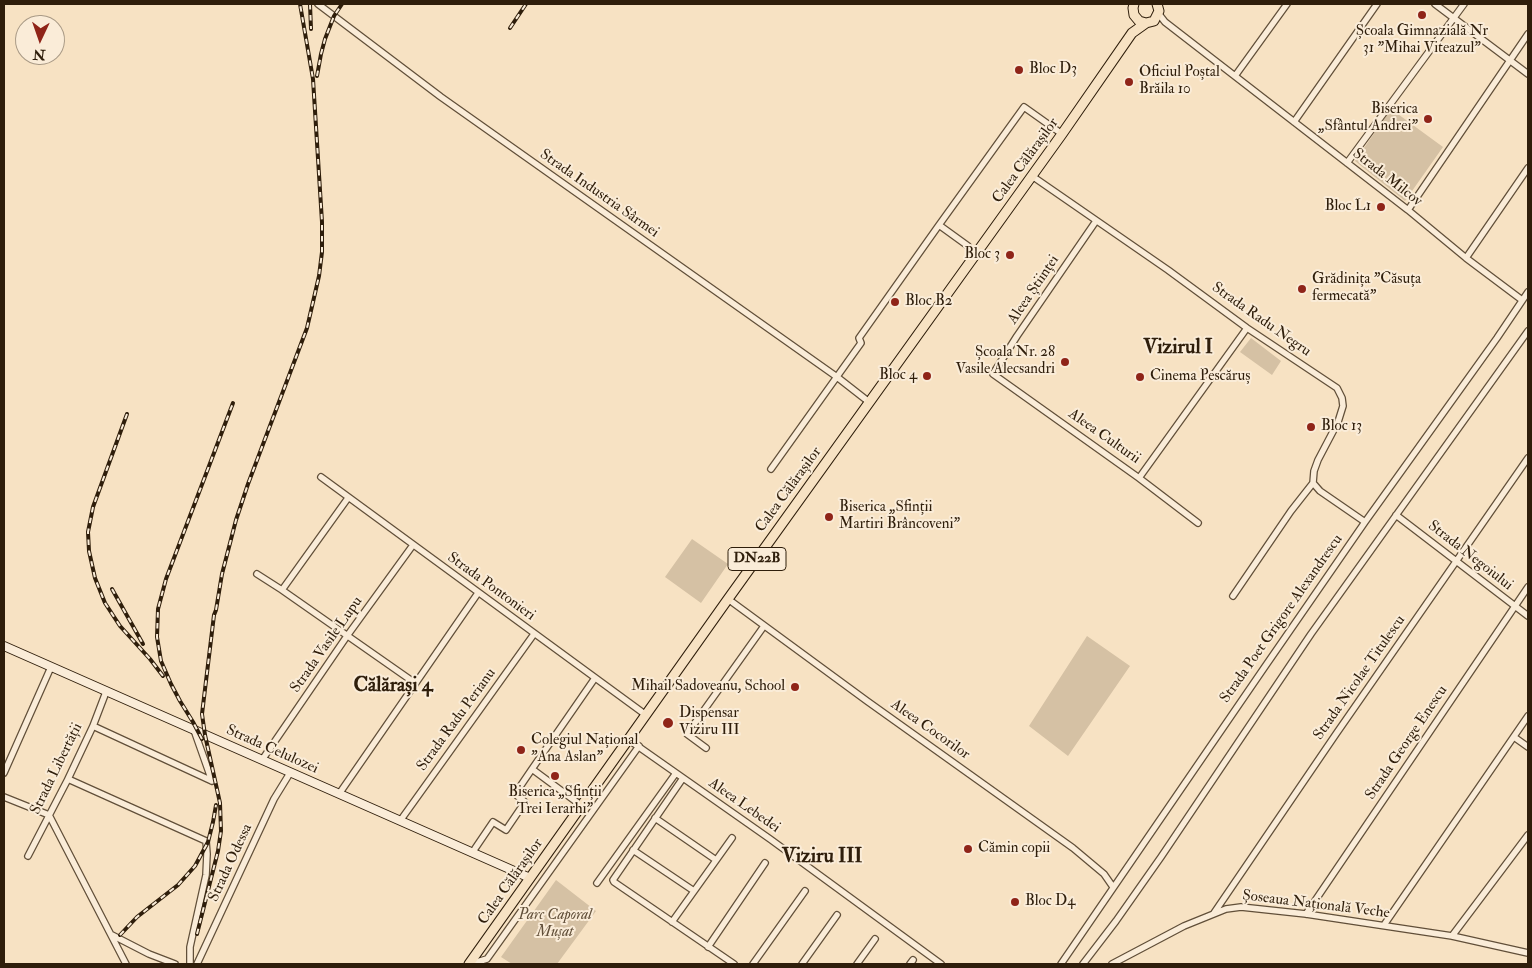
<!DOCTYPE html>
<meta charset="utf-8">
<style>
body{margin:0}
#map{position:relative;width:1532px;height:968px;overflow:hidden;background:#f7e2c3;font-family:"IM FELL Double Pica",serif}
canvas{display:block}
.frame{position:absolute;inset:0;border:5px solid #2f1e0b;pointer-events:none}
.north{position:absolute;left:15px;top:15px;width:50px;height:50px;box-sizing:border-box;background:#faecd8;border:1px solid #a99a86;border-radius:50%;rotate:183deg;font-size:14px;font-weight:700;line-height:20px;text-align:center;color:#2f1e0b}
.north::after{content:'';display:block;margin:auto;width:18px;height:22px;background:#8f2418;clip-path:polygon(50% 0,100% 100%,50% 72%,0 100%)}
</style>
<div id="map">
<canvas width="1532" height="968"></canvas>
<div class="frame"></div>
<div class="north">N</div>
</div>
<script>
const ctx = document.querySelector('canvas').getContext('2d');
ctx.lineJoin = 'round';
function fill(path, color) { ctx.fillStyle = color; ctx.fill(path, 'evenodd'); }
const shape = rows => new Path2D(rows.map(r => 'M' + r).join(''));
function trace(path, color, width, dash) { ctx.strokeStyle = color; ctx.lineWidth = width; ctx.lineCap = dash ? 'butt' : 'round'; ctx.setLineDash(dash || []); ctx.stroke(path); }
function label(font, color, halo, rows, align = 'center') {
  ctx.font = font + ' "IM FELL Double Pica",serif'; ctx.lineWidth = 4; ctx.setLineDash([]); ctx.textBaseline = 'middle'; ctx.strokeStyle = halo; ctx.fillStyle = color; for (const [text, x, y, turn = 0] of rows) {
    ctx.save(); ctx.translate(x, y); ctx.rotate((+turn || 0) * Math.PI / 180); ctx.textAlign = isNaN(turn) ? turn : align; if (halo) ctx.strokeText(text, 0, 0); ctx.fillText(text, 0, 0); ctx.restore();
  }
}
const green = shape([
 [1391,109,1443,147,1405,201,1355,161],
 [1251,338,1281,361,1272,375,1240,352],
 [692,539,728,564,701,603,665,577],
 [1087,636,1130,666,1068,756,1029,726],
 [556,880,596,911,557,964,512,964,501,957]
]);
const street = shape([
 [318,4,441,97,837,377,869,402],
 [1435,4,1528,74],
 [1158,13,1165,22,1408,210,1466,258,1522,300],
 [1235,76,1287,4],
 [1294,122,1377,4],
 [1347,163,1464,4],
 [1032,176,1168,270,1247,328,1337,388,1342,398,1343,406,1338,422,1318,460,1314,471,1313,483,1320,491,1365,522],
 [1408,210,1528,34],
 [1096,221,1017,336,993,374,1139,478,1198,523],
 [939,225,1024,107,1062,134],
 [1466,258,1528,168],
 [771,469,861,343,859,338,939,225,968,246],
 [321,477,646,715],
 [1139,478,1247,328],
 [1396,515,1528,616],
 [257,574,282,590,415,683],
 [282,590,348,498],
 [1233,596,1291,511,1313,483],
 [728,599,867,701,1073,848,1104,874,1113,887],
 [93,726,212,781],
 [194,730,212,781],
 [1514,737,1528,747],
 [629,740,770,839,941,964],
 [706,748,687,734,764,626],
 [262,760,347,636,413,545],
 [532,769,595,678],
 [4,773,51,667],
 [683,778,613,880,614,882,734,964],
 [68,779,206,841,207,854,206,875,190,947,190,964],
 [339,794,478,593],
 [4,797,49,815,126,964],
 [655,818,716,860],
 [400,821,534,634],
 [633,850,694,891],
 [472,853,493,822,506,830,525,802,515,794,532,769,582,806],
 [28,856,68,779,93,726,106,692],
 [597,883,676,773],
 [1214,913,1336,734,1528,458],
 [1306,914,1528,587],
 [672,922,732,838],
 [1384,925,1528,716],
 [112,935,149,954,175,964],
 [1452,936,1528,835],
 [708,947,765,863],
 [197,964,274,799,290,773],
 [470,964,487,959,639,746],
 [753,964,805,891],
 [802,964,837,915],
 [857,964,875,939],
 [910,964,913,960],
 [1061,964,1264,668,1365,522,1497,338,1528,292],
 [1083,964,1116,921,1161,857,1311,634,1528,331],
 [1112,964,1184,926,1226,909,1241,907,1306,914,1452,936,1528,953]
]);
const secondary = shape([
 [4,646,530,878]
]);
const primary = shape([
 [1134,4,1133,8,1134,15,1139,21,1146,23,1154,21,1159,11,1157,4],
 [469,964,728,599,1062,134,1132,33,1146,23]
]);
const rail = shape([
 [310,4,311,29],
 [510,28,526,4],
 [317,76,321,54,325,39,334,16,342,4],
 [127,414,93,507,88,532,89,551,95,578,105,603,120,626,150,659,163,676],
 [112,589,143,644],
 [202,739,193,722,180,701,171,684,161,661,157,637,158,609,166,579,233,403],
 [197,934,218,851,221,831,220,803,205,735,202,714,214,615,216,610,222,574,236,520,248,484,307,328,319,276,322,252,322,222,313,79,300,4],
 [120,935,137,917,178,885,195,866,208,842,213,822,216,805]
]);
const markers = [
 [1422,15,5,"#8f2418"],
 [1019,70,5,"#8f2418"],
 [1129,82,5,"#8f2418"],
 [1428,119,5,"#8f2418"],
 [1381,207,5,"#8f2418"],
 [1010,255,5,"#8f2418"],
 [1302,289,5,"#8f2418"],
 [895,302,5,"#8f2418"],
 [1065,362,5,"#8f2418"],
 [927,376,5,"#8f2418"],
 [1140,377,5,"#8f2418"],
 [1311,427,5,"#8f2418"],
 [829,517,5,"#8f2418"],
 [795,687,5,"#8f2418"],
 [668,723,6,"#8f2418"],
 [521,750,5,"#8f2418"],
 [555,776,5,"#8f2418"],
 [968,849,5,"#8f2418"],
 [1015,902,5,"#8f2418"]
];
const shields = [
 [757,559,58]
];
const shieldNames = [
 ["DN22B",757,559]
];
const poiNames = [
 ["Școala Gimnazială Nr",1422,32,"center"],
 ["31 \"Mihai Viteazul\"",1422,49,"center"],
 ["Bloc D3",1029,70],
 ["Oficiul Poștal",1139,73],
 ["Brăila 10",1139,90],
 ["Biserica",1418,110,"right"],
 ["„Sfântul Andrei\"",1418,127,"right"],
 ["Bloc L1",1371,207,"right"],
 ["Bloc 3",1000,255,"right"],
 ["Grădinița \"Căsuța",1312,280],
 ["fermecată\"",1312,297],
 ["Bloc B2",905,302],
 ["Școala Nr. 28",1055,353,"right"],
 ["Vasile Alecsandri",1055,370,"right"],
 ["Bloc 4",917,376,"right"],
 ["Cinema Pescăruș",1150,377],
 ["Bloc 13",1321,427],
 ["Biserica „Sfinții",839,508],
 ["Martiri Brâncoveni\"",839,525],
 ["Mihail Sadoveanu, School",785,687,"right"],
 ["Dispensar",679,714],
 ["Viziru III",679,731],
 ["Colegiul Național",531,741],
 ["\"Ana Aslan\"",531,758],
 ["Biserica „Sfinții",555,793,"center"],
 ["Trei Ierarhi\"",555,810,"center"],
 ["Cămin copii",978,849],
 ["Bloc D4",1025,902]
];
const streetNames = [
 ["Calea Călărașilor",1026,161,-54],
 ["Strada Milcov",1387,178,38],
 ["Strada Industria Sârmei",599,194,35],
 ["Aleea Științei",1034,290,-56],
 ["Strada Radu Negru",1261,320,35],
 ["Aleea Culturii",1104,437,35],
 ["Calea Călărașilor",789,490,-54],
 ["Strada Negoiului",1470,556,38],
 ["Strada Pontonieri",491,587,36],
 ["Strada Poet Grigore Alexandrescu",1282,619,-55],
 ["Strada Vasile Lupu",327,645,-55],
 ["Strada Nicolae Titulescu",1360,678,-55],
 ["Strada Radu Perianu",457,720,-54],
 ["Aleea Cocorilor",930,730,35],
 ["Strada George Enescu",1407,743,-56],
 ["Strada Celulozei",272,750,24],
 ["Strada Libertății",57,769,-64],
 ["Aleea Lebedei",744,806,35],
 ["Strada Odessa",231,863,-65],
 ["Calea Călărașilor",511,882,-55],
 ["Șoseaua Națională Veche",1316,905,7]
];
const parkNames = [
 ["Parc Caporal",555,916],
 ["Mușat",555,933]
];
const districtNames = [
 ["Vizirul I",1178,349],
 ["Călărași 4",393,687],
 ["Viziru III",822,858]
];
fill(green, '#d5c1a4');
trace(street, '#614f39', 8);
trace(secondary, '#2f1e0b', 10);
trace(primary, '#2f1e0b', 11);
trace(street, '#faecd8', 5.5);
trace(secondary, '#faecd8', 8);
trace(primary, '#f7e2c3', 9);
trace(rail, '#2f1e0b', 4);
trace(rail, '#faecd8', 2, [5.5]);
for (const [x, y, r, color] of markers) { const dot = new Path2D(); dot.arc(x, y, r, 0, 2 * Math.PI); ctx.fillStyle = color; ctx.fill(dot); trace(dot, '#faecd8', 2); }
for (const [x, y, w] of shields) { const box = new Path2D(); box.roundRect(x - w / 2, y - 11.5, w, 23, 4); ctx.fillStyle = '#faecd8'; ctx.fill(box); trace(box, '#2f1e0b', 1); }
label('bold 14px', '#2f1e0b', null, shieldNames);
label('15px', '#2f1e0b', '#faecd8', poiNames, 'left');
label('15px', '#2f1e0b', '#faecd8', streetNames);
label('italic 15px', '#614f39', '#faecd8', parkNames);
label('bold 20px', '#2f1e0b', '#faecd8', districtNames);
</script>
